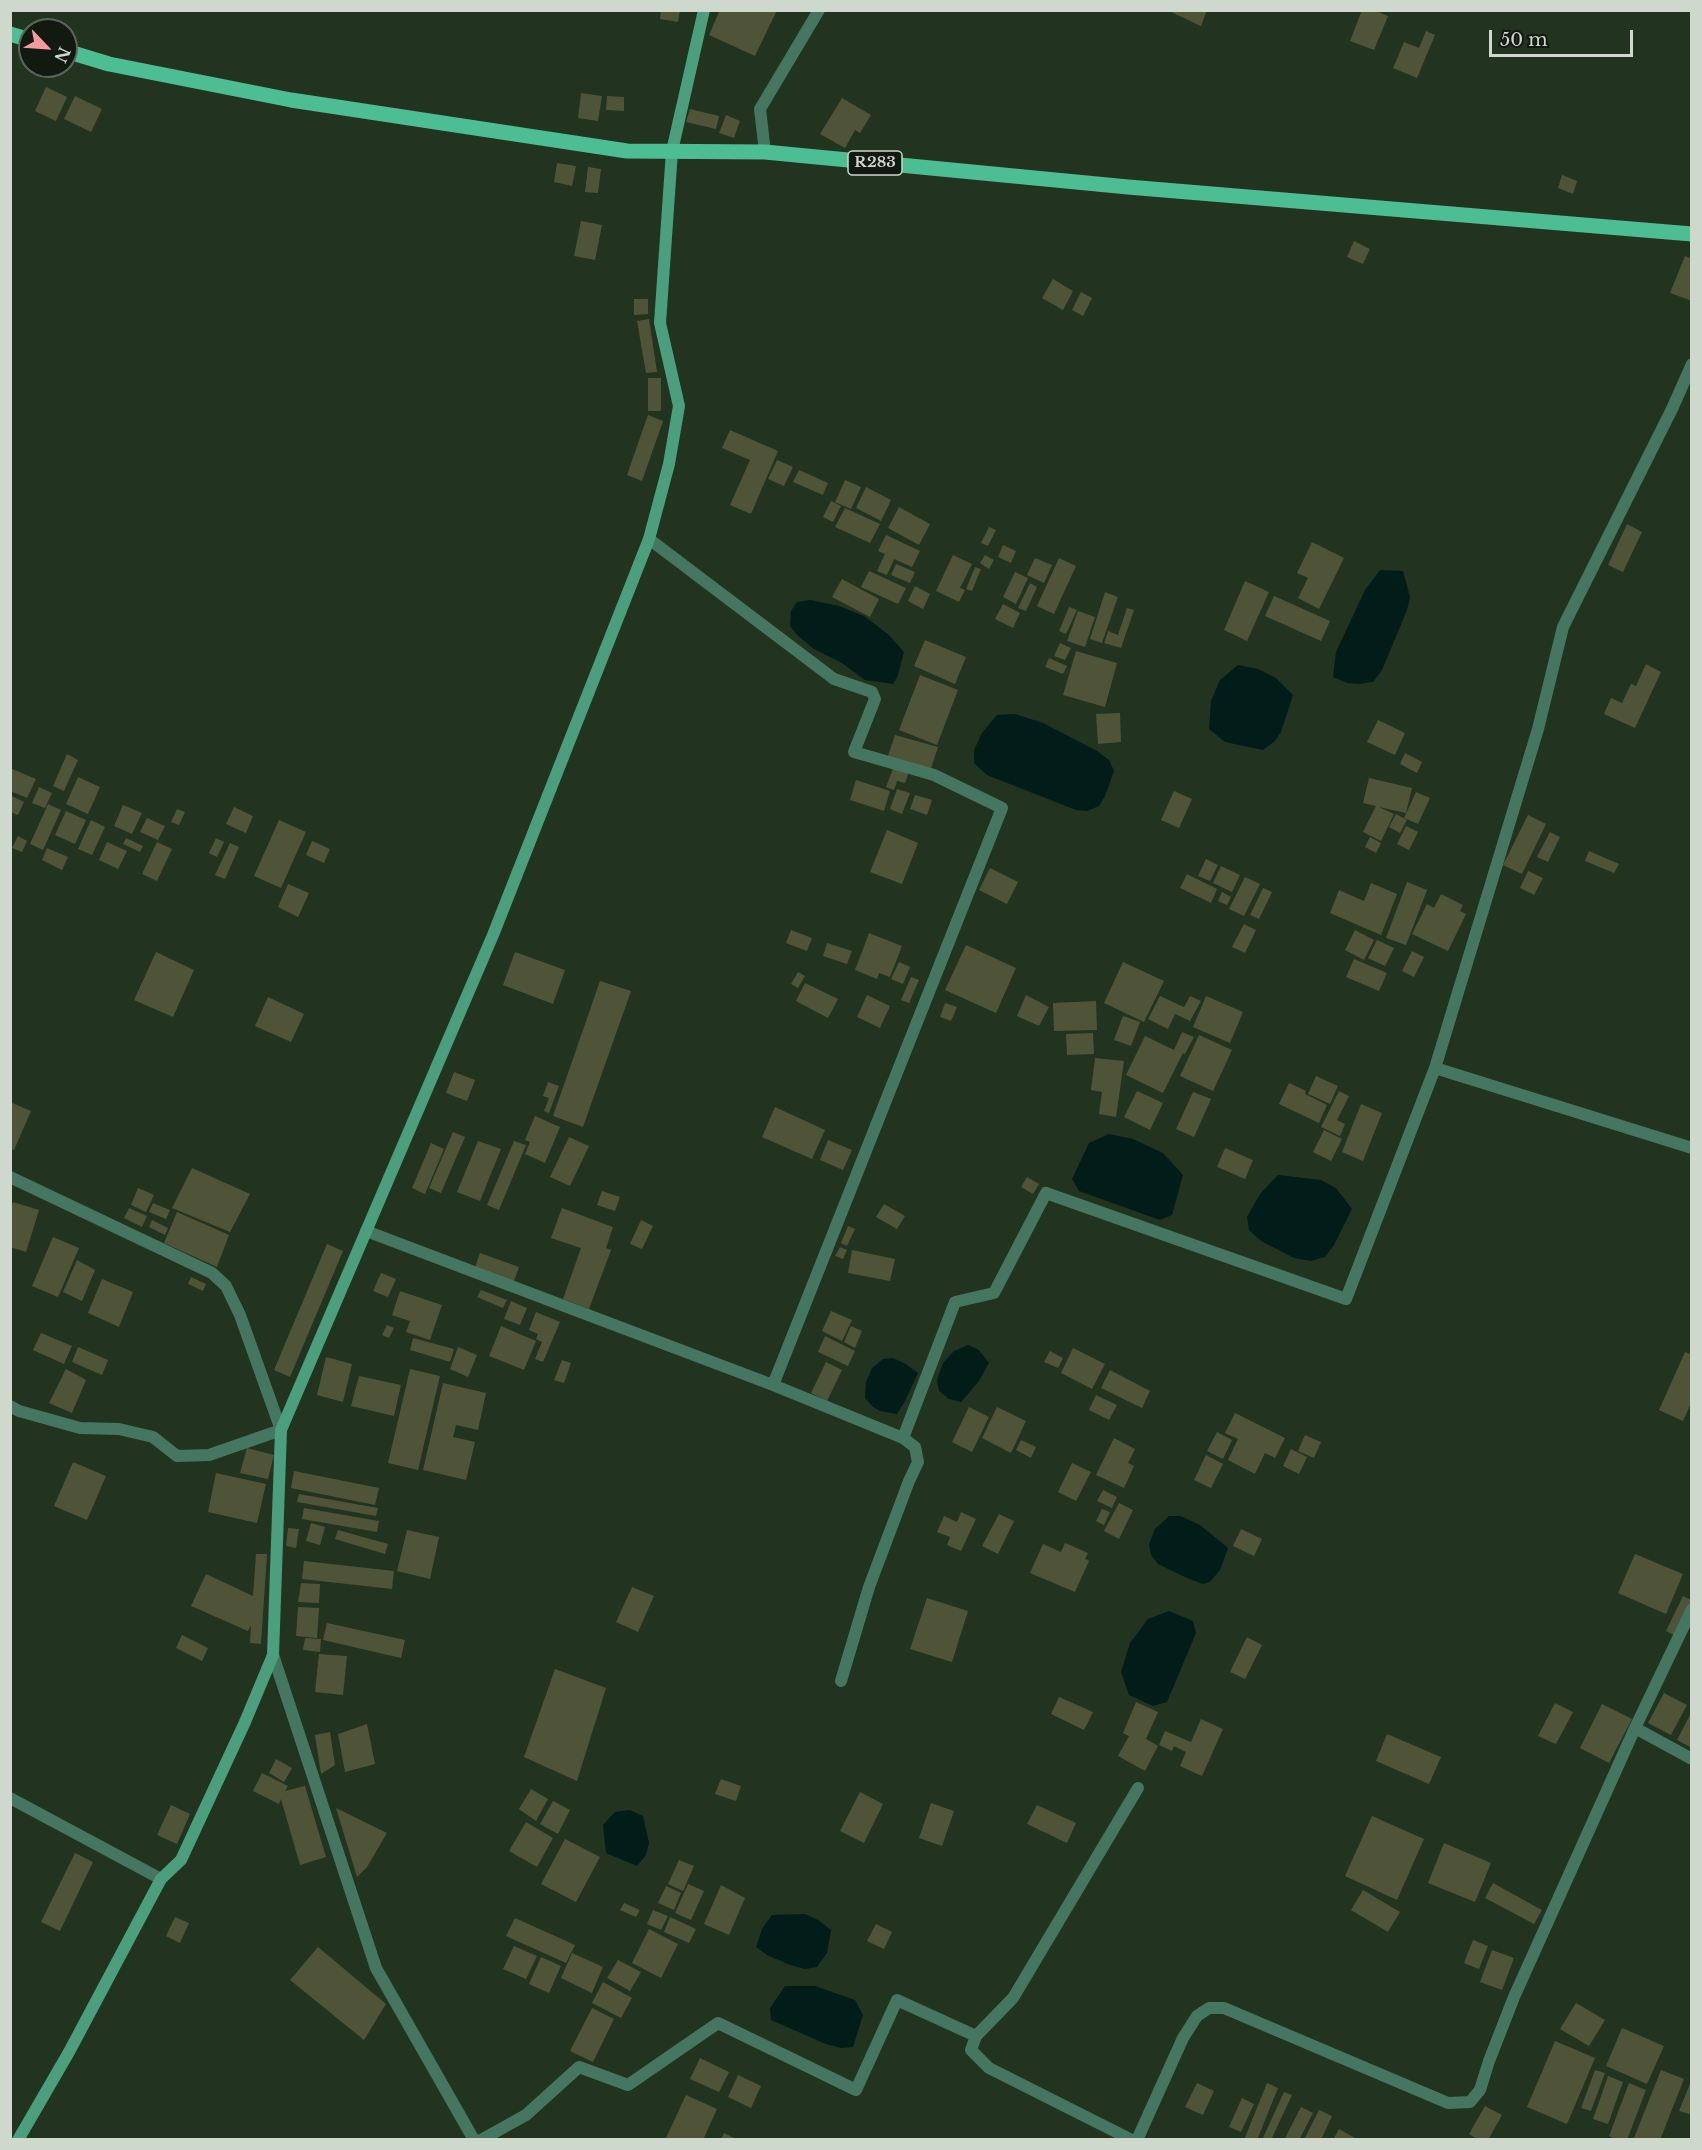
<!DOCTYPE html>
<style>
body{margin:0}
#map{position:relative;width:1702px;height:2150px;overflow:hidden;background:#22331f;font-family:"Libre Baskerville",serif}
canvas{display:block}
.frame{position:absolute;inset:0;border:12px solid #ced8cc;pointer-events:none}
.north{position:absolute;left:18px;top:18px;width:60px;height:60px;box-sizing:border-box;background:#111910;border:2px solid #5d655b;border-radius:50%;rotate:115deg;font-size:16px;font-weight:700;line-height:24px;text-align:center;color:#ced8cc}
.north::after{content:'';display:block;margin:auto;width:21px;height:27px;background:#f59b9d;clip-path:polygon(50% 0,100% 100%,50% 72%,0 100%)}
.scale{position:absolute;left:1489px;top:30px;width:144px;height:27px;box-sizing:border-box;border:3px solid #ced8cc;border-top:0;padding-left:8px;font-size:18px;line-height:21px;white-space:nowrap;color:#ced8cc;-webkit-text-stroke:4px #111910;paint-order:stroke}
</style>
<div id="map">
<canvas width="1702" height="2150"></canvas>
<div class="frame"></div>
<div class="north">N</div>
<div class="scale">50 m</div>
</div>
<script>
const ctx = document.querySelector('canvas').getContext('2d');
ctx.lineJoin = 'round';
function fill(path, color) { ctx.fillStyle = color; ctx.fill(path, 'evenodd'); }
const shape = rows => new Path2D(rows.map(r => 'M' + r).join(''));
function trace(path, color, width, dash) { ctx.strokeStyle = color; ctx.lineWidth = width; ctx.lineCap = dash ? 'butt' : 'round'; ctx.setLineDash(dash || []); ctx.stroke(path); }
function label(font, color, halo, rows, align = 'center') {
  ctx.font = font + ' "Libre Baskerville",serif'; ctx.lineWidth = 4.5; ctx.setLineDash([]); ctx.textBaseline = 'middle'; ctx.strokeStyle = halo; ctx.fillStyle = color; for (const [text, x, y, turn = 0] of rows) {
    ctx.save(); ctx.translate(x, y); ctx.rotate((+turn || 0) * Math.PI / 180); ctx.textAlign = isNaN(turn) ? turn : align; if (halo) ctx.strokeText(text, 0, 0); ctx.fillText(text, 0, 0); ctx.restore();
  }
}
const water = shape([
 [1380,570,1403,571,1410,597,1407,610,1382,670,1373,682,1359,684,1347,683,1333,677,1336,652,1365,590],
 [810,600,839,606,864,616,889,635,904,652,898,675,893,684,865,680,842,663,814,649,798,636,790,626,791,611,797,602],
 [1238,665,1258,669,1276,678,1293,695,1281,732,1275,741,1263,750,1225,742,1209,729,1211,701,1220,680],
 [1015,714,1043,723,1097,751,1109,760,1114,771,1105,796,1099,806,1087,811,1076,810,987,775,974,763,974,750,982,733,997,715],
 [1109,1134,1133,1139,1163,1153,1183,1175,1172,1215,1160,1220,1079,1191,1072,1179,1089,1143],
 [1278,1175,1321,1180,1336,1188,1352,1209,1334,1245,1325,1257,1311,1261,1294,1258,1261,1241,1249,1230,1247,1217,1260,1194],
 [968,1345,979,1350,989,1363,979,1381,961,1402,949,1399,939,1391,937,1380,943,1363,954,1351],
 [893,1358,904,1363,918,1373,905,1401,897,1414,880,1411,873,1407,865,1398,866,1382,872,1368,883,1359],
 [1169,1516,1181,1516,1200,1525,1228,1548,1220,1570,1210,1582,1203,1584,1187,1578,1158,1564,1151,1555,1149,1544,1155,1529],
 [1169,1611,1193,1621,1196,1633,1167,1702,1153,1706,1129,1695,1121,1672,1130,1643,1148,1619],
 [630,1810,643,1816,649,1843,646,1855,637,1866,606,1853,603,1825,615,1812],
 [805,1914,818,1920,831,1930,827,1953,817,1967,805,1969,790,1965,767,1955,756,1947,762,1929,772,1915],
 [785,1986,815,1986,855,2000,863,2015,853,2047,841,2048,826,2044,771,2020,770,2008]
]);
const building = shape([
 [661,10,680,10,678,22,660,19],
 [720,10,777,10,755,56,709,35],
 [1172,10,1207,10,1201,26,1171,12],
 [1362,10,1374,10,1388,16,1374,50,1350,41],
 [1426,31,1435,35,1417,78,1393,68,1404,42,1419,48],
 [46,87,67,97,56,121,35,111],
 [581,93,602,96,598,121,578,118],
 [75,96,102,109,91,132,64,119],
 [607,96,624,97,624,111,606,110],
 [842,98,871,115,860,133,855,130,845,148,820,134],
 [690,109,719,116,716,129,686,122],
 [726,115,740,121,734,138,719,133],
 [557,163,576,166,572,186,554,182],
 [588,167,601,169,598,193,585,192],
 [1562,175,1577,181,1573,194,1558,188],
 [581,221,602,225,595,260,574,256],
 [1354,241,1370,249,1363,264,1347,257],
 [1685,256,1692,259,1692,301,1670,293],
 [1053,279,1073,291,1063,310,1042,298],
 [1081,292,1092,298,1083,316,1072,310],
 [634,299,648,299,648,314,634,315],
 [649,319,657,372,646,373,637,321],
 [648,378,661,378,661,411,648,411],
 [648,415,663,421,642,481,627,475],
 [730,430,778,451,751,514,730,505,750,460,722,448],
 [777,460,793,467,784,486,768,479],
 [799,470,828,483,823,495,793,482],
 [845,480,861,487,851,509,835,502],
 [866,487,891,500,881,521,856,508],
 [831,501,841,506,833,522,823,517],
 [899,507,930,524,919,545,888,528],
 [845,508,880,524,870,543,835,527],
 [1627,524,1642,532,1623,572,1608,565],
 [989,527,996,530,988,546,981,543],
 [886,535,920,551,912,567,894,559,887,575,877,571,885,554,878,551],
 [1312,542,1344,558,1319,609,1298,598,1308,578,1297,573],
 [1003,545,1016,551,1011,563,998,557],
 [953,555,972,564,960,588,965,590,959,602,936,591],
 [985,555,994,560,989,569,980,563],
 [1035,558,1052,565,1044,583,1027,575],
 [1059,558,1076,566,1054,614,1037,606],
 [896,564,915,572,910,583,891,575],
 [975,567,981,569,972,591,966,589],
 [869,571,906,588,898,604,861,587],
 [1015,572,1028,578,1016,604,1003,597],
 [842,579,879,599,870,617,832,597],
 [1245,581,1269,592,1247,641,1224,630],
 [1030,583,1037,587,1026,611,1018,608],
 [915,586,930,594,923,609,908,601],
 [1105,592,1118,597,1102,643,1090,639],
 [1274,596,1330,621,1321,641,1265,616],
 [1003,604,1020,613,1013,628,995,619],
 [1069,607,1077,610,1066,634,1059,631],
 [1127,608,1134,610,1121,648,1104,643,1108,631,1118,635],
 [1078,611,1095,617,1085,647,1067,641],
 [925,640,966,657,955,684,914,666],
 [1060,643,1071,648,1065,660,1054,656],
 [1076,651,1117,663,1105,707,1063,695],
 [1049,658,1067,666,1063,674,1045,667],
 [1646,664,1661,672,1635,728,1604,714,1611,698,1622,703,1631,684,1636,686],
 [920,675,958,690,937,745,899,730],
 [1120,713,1121,742,1098,744,1096,714],
 [1378,720,1405,733,1395,755,1367,742],
 [895,735,938,747,930,771,887,759],
 [1405,753,1422,762,1417,773,1400,764],
 [67,754,78,760,64,791,53,786],
 [894,766,909,772,905,783,897,781,894,790,886,787],
 [10,768,36,779,27,798,10,791],
 [78,777,100,787,88,814,66,804],
 [1369,778,1412,788,1406,813,1379,807,1394,814,1381,841,1363,832,1376,806,1363,803],
 [856,780,890,791,884,811,850,800],
 [39,787,52,793,45,808,32,803],
 [897,789,910,793,902,814,890,809],
 [1174,791,1192,799,1179,828,1161,820],
 [1416,792,1430,798,1418,824,1404,818],
 [10,795,24,802,18,815,10,812],
 [915,795,932,800,927,815,910,809],
 [48,804,61,810,43,850,30,844],
 [123,805,142,813,132,834,114,826],
 [234,807,253,816,246,833,226,824],
 [177,809,185,812,179,825,171,822],
 [66,811,86,820,75,844,55,835],
 [1396,814,1407,820,1400,833,1389,827],
 [1528,815,1546,824,1522,874,1503,865],
 [147,818,165,826,158,840,140,832],
 [91,820,105,827,92,855,78,849],
 [279,820,306,832,281,888,254,876],
 [1406,826,1418,832,1409,850,1397,844],
 [887,830,918,843,902,884,870,872],
 [1550,832,1560,837,1548,862,1537,857],
 [18,836,27,841,22,852,12,848],
 [1370,837,1381,843,1376,853,1365,847],
 [126,838,143,846,140,852,123,844],
 [216,838,224,842,217,857,209,853],
 [312,841,330,849,324,863,306,855],
 [107,842,127,851,118,869,99,860],
 [157,842,172,849,157,881,142,874],
 [230,843,239,847,225,879,215,875],
 [47,848,68,857,62,870,42,860],
 [1589,851,1619,864,1614,873,1585,861],
 [1206,859,1218,865,1210,881,1198,876],
 [1221,866,1240,875,1232,892,1213,883],
 [990,868,1018,882,1007,904,979,890],
 [1528,871,1543,878,1534,895,1520,888],
 [1187,874,1217,889,1211,903,1180,888],
 [1245,877,1260,884,1244,916,1229,909],
 [1407,882,1427,890,1406,945,1386,938],
 [1371,883,1397,894,1381,935,1330,913,1339,890,1364,901],
 [288,884,309,893,298,917,278,907],
 [1263,888,1272,892,1259,919,1250,915],
 [1222,892,1231,897,1227,905,1218,901],
 [1441,894,1463,905,1460,911,1466,914,1448,951,1412,934,1427,904,1434,908],
 [1244,924,1256,930,1245,953,1232,947],
 [791,930,812,938,807,951,786,943],
 [1355,930,1374,940,1364,960,1345,950],
 [869,933,902,946,890,977,879,973,877,979,855,970],
 [1377,940,1394,948,1385,966,1368,958],
 [827,943,852,951,847,964,823,956],
 [966,945,1016,968,996,1013,945,990],
 [1412,951,1424,957,1414,977,1402,971],
 [156,952,194,970,173,1017,134,1000],
 [515,952,565,970,553,1004,503,985],
 [1354,959,1387,973,1379,991,1346,977],
 [899,962,910,967,903,984,891,979],
 [1123,962,1164,981,1144,1022,1104,1003],
 [798,972,805,976,798,988,791,984],
 [911,977,919,980,909,1003,901,1000],
 [600,981,631,991,583,1127,553,1116],
 [805,983,838,999,828,1018,796,1001],
 [867,995,890,1006,880,1028,857,1017],
 [1026,995,1049,1007,1039,1026,1017,1016],
 [1160,996,1184,1007,1190,996,1201,1001,1190,1021,1175,1014,1168,1029,1148,1019],
 [1206,996,1243,1012,1230,1043,1193,1027],
 [268,997,304,1014,291,1042,255,1026],
 [1096,1001,1097,1030,1054,1031,1053,1003],
 [945,1003,957,1007,951,1021,940,1017],
 [1123,1016,1140,1022,1131,1046,1114,1040],
 [1182,1032,1194,1037,1185,1054,1183,1053,1163,1093,1126,1075,1145,1036,1174,1050],
 [1093,1033,1094,1054,1067,1055,1066,1034],
 [1199,1035,1232,1050,1213,1091,1180,1076],
 [1095,1058,1124,1061,1116,1117,1099,1114,1102,1092,1091,1090],
 [454,1072,475,1080,467,1101,446,1093],
 [1316,1076,1338,1086,1330,1104,1308,1094],
 [548,1082,559,1086,549,1113,544,1111,549,1098,543,1096],
 [1289,1083,1306,1091,1305,1094,1327,1105,1319,1123,1279,1104],
 [1137,1091,1163,1103,1150,1130,1124,1117],
 [1339,1091,1349,1096,1337,1120,1345,1124,1340,1136,1321,1127],
 [1193,1092,1211,1099,1194,1137,1176,1129],
 [10,1102,31,1111,14,1150,10,1149],
 [1361,1104,1382,1113,1363,1161,1342,1152],
 [775,1107,825,1130,812,1159,762,1137],
 [535,1116,560,1127,545,1163,525,1154,530,1142,525,1140],
 [1324,1130,1342,1139,1331,1161,1313,1152],
 [453,1132,465,1137,441,1193,429,1188],
 [569,1137,589,1146,570,1186,550,1177],
 [828,1140,852,1150,843,1170,820,1160],
 [478,1141,501,1149,480,1201,457,1192],
 [514,1141,526,1145,499,1210,487,1205],
 [431,1143,444,1149,425,1194,412,1188],
 [1225,1148,1253,1160,1245,1179,1217,1167],
 [192,1168,250,1194,230,1232,172,1208],
 [1027,1177,1039,1184,1033,1194,1021,1187],
 [138,1188,154,1195,146,1212,131,1205],
 [602,1191,620,1197,615,1211,597,1205],
 [13,1202,39,1210,26,1252,10,1247,10,1210],
 [153,1203,170,1210,166,1219,149,1212],
 [884,1204,905,1216,897,1229,876,1217],
 [129,1208,147,1216,142,1227,124,1218],
 [562,1208,613,1227,606,1248,611,1250,589,1309,563,1299,581,1248,551,1238],
 [177,1212,229,1235,217,1267,164,1243],
 [152,1220,168,1228,165,1235,149,1227],
 [641,1220,653,1226,642,1249,630,1244],
 [848,1226,855,1229,847,1246,841,1243],
 [53,1237,79,1248,58,1297,32,1286],
 [327,1244,343,1251,290,1377,274,1370],
 [840,1247,847,1250,843,1259,835,1256],
 [852,1250,895,1259,890,1281,848,1273],
 [480,1253,519,1267,513,1284,474,1270],
 [77,1260,95,1270,82,1301,63,1292],
 [381,1273,396,1279,388,1297,373,1291],
 [191,1277,206,1284,203,1291,188,1284],
 [102,1279,133,1292,119,1327,88,1313],
 [481,1290,507,1300,503,1308,477,1297],
 [400,1291,442,1305,430,1340,406,1332,410,1321,392,1315],
 [511,1301,527,1308,520,1325,504,1319],
 [831,1311,852,1320,842,1341,822,1331],
 [536,1312,560,1322,543,1362,535,1359,542,1342,536,1339,538,1334,529,1330],
 [387,1325,394,1328,389,1338,382,1335],
 [501,1326,536,1341,524,1370,489,1356],
 [851,1326,862,1331,855,1348,844,1342],
 [41,1333,72,1346,64,1364,33,1350],
 [825,1336,855,1351,848,1366,818,1352],
 [413,1338,454,1349,450,1362,410,1350],
 [78,1347,108,1360,102,1375,72,1362],
 [458,1347,477,1355,468,1377,450,1369],
 [1073,1348,1105,1364,1092,1389,1061,1373],
 [1050,1351,1063,1358,1058,1368,1044,1362],
 [1685,1352,1692,1355,1692,1401,1683,1421,1659,1410],
 [326,1357,352,1364,343,1402,317,1395],
 [562,1360,571,1363,564,1383,554,1380],
 [826,1362,842,1370,827,1401,811,1393],
 [66,1369,86,1380,72,1413,49,1403],
 [410,1369,440,1376,418,1470,388,1463],
 [1110,1370,1150,1391,1142,1408,1101,1388],
 [359,1376,401,1385,394,1416,351,1406],
 [443,1383,486,1393,478,1430,456,1425,453,1437,475,1442,466,1480,423,1470],
 [1096,1395,1117,1405,1109,1420,1089,1410],
 [969,1407,989,1417,972,1452,952,1442],
 [997,1407,1026,1421,1011,1453,982,1438],
 [1235,1413,1285,1438,1275,1458,1265,1453,1255,1474,1228,1460,1238,1439,1225,1433],
 [1217,1432,1232,1440,1223,1459,1207,1451],
 [1305,1435,1321,1442,1314,1458,1298,1451],
 [1114,1438,1135,1449,1128,1463,1134,1466,1124,1488,1096,1475],
 [1021,1440,1036,1447,1031,1458,1016,1450],
 [247,1448,274,1455,268,1479,240,1473],
 [1291,1449,1307,1457,1299,1474,1283,1466],
 [1206,1455,1223,1464,1211,1488,1194,1480],
 [73,1462,106,1476,87,1520,54,1506],
 [1072,1463,1091,1472,1076,1501,1058,1492],
 [294,1471,379,1488,375,1505,291,1488],
 [216,1473,266,1484,257,1523,208,1512],
 [1103,1490,1117,1497,1112,1508,1097,1501],
 [299,1494,378,1508,376,1516,297,1502],
 [1119,1503,1133,1510,1119,1539,1104,1531],
 [304,1508,379,1521,377,1532,302,1519],
 [1102,1509,1110,1512,1104,1525,1096,1521],
 [961,1512,976,1519,961,1551,947,1545,950,1537,937,1532,944,1516,957,1522],
 [999,1514,1014,1521,998,1554,982,1546],
 [311,1523,325,1527,320,1545,306,1541],
 [288,1528,299,1529,296,1548,286,1546],
 [1241,1529,1262,1539,1254,1556,1233,1546],
 [338,1530,388,1544,385,1554,335,1539],
 [407,1530,439,1537,430,1579,397,1571],
 [1065,1543,1088,1553,1085,1559,1089,1561,1075,1592,1030,1573,1043,1544,1061,1552],
 [256,1554,267,1554,261,1644,250,1643,251,1625,248,1631,191,1606,206,1574,253,1596],
 [1635,1554,1683,1574,1666,1614,1618,1593],
 [304,1561,394,1571,392,1589,302,1579],
 [301,1583,320,1584,319,1603,298,1602],
 [632,1587,654,1596,638,1632,616,1622],
 [1683,1596,1691,1600,1674,1635,1666,1631],
 [927,1598,968,1611,952,1662,910,1649],
 [298,1607,319,1608,317,1638,296,1636],
 [327,1623,405,1640,401,1658,323,1640],
 [182,1635,208,1648,202,1661,176,1648],
 [1247,1637,1262,1645,1245,1679,1230,1672],
 [305,1638,321,1639,320,1652,303,1650],
 [319,1654,347,1656,343,1695,315,1692],
 [555,1669,606,1688,577,1781,524,1757],
 [1664,1693,1687,1705,1671,1735,1648,1723],
 [1059,1697,1093,1712,1084,1730,1051,1714],
 [1136,1702,1158,1712,1146,1739,1158,1746,1145,1771,1118,1756,1129,1736,1123,1733],
 [1555,1703,1573,1712,1556,1744,1538,1736],
 [1602,1704,1632,1719,1609,1763,1580,1748],
 [1692,1711,1692,1748,1677,1740],
 [1201,1719,1223,1729,1202,1776,1180,1766,1186,1752,1174,1746,1172,1751,1159,1745,1165,1731,1191,1742],
 [367,1724,375,1764,345,1772,338,1734],
 [330,1732,335,1765,321,1774,315,1735],
 [1387,1734,1441,1757,1429,1784,1376,1761],
 [276,1759,292,1768,284,1782,269,1773],
 [262,1773,288,1786,285,1791,305,1786,326,1857,300,1865,281,1799,279,1804,253,1791],
 [721,1779,741,1786,736,1801,715,1794],
 [531,1789,548,1799,536,1821,519,1809],
 [860,1792,883,1804,864,1843,840,1831],
 [553,1801,570,1810,558,1834,540,1824],
 [931,1803,954,1811,942,1846,919,1838],
 [171,1805,190,1814,177,1844,157,1835],
 [1037,1805,1076,1823,1067,1843,1027,1824],
 [336,1808,387,1833,367,1867,357,1877],
 [1372,1816,1424,1839,1397,1900,1345,1876],
 [526,1822,553,1838,537,1867,509,1851],
 [565,1839,600,1857,576,1902,541,1884],
 [1444,1843,1491,1863,1475,1902,1428,1883],
 [75,1853,93,1862,60,1931,41,1922],
 [679,1860,694,1866,683,1891,668,1884],
 [1493,1883,1542,1910,1534,1924,1485,1898],
 [688,1884,704,1891,691,1920,675,1913],
 [721,1885,745,1898,729,1935,704,1924],
 [666,1886,681,1893,674,1910,658,1903],
 [1363,1890,1400,1912,1388,1932,1351,1910],
 [624,1903,640,1910,636,1917,620,1910],
 [653,1910,668,1916,661,1930,647,1924],
 [175,1917,189,1923,180,1943,166,1936],
 [670,1917,696,1929,689,1943,664,1932],
 [515,1918,575,1945,566,1963,506,1936],
 [876,1924,892,1932,884,1949,867,1941],
 [649,1929,678,1944,661,1978,632,1963],
 [1473,1940,1488,1946,1479,1969,1464,1963],
 [514,1946,537,1956,526,1979,503,1969],
 [318,1947,386,2004,364,2040,290,1980],
 [1492,1950,1514,1958,1502,1990,1480,1982],
 [572,1953,603,1967,592,1993,561,1978],
 [541,1957,561,1966,549,1993,529,1984],
 [618,1960,641,1972,630,1991,607,1978],
 [603,1982,632,1998,621,2018,592,2003],
 [1576,2003,1605,2020,1589,2046,1560,2029],
 [592,2008,614,2019,593,2062,570,2051],
 [1622,2028,1664,2046,1647,2084,1606,2066],
 [1555,2041,1595,2058,1567,2124,1527,2107],
 [700,2058,729,2072,719,2092,690,2079],
 [1595,2070,1605,2073,1591,2111,1581,2108],
 [1661,2070,1684,2079,1660,2140,1638,2140,1634,2138],
 [738,2075,761,2086,751,2108,728,2097],
 [1608,2076,1623,2082,1608,2124,1593,2119],
 [1692,2079,1692,2115,1679,2111],
 [1197,2083,1214,2091,1203,2115,1185,2107],
 [1267,2083,1278,2088,1257,2140,1244,2140],
 [1629,2083,1646,2090,1627,2140,1617,2140,1609,2136],
 [1284,2092,1292,2095,1271,2140,1262,2140],
 [686,2095,717,2109,703,2140,665,2140],
 [1242,2098,1254,2104,1241,2132,1229,2127],
 [1485,2106,1502,2115,1488,2140,1479,2140,1469,2134],
 [1301,2107,1313,2113,1299,2140,1284,2140],
 [1319,2110,1332,2116,1321,2140,1304,2140],
 [1339,2129,1355,2138,1355,2140,1333,2140],
 [724,2133,738,2140,721,2140]
]);
const street = shape([
 [765,152,760,109,819,10],
 [649,539,834,679,872,692,875,699,854,752,934,775,1002,808,773,1385],
 [1435,1068,1692,1148],
 [10,1177,212,1273,226,1286,240,1315,281,1430,209,1455,177,1456,153,1437,119,1429,80,1428,19,1411,10,1406],
 [366,1231,773,1385,903,1438,915,1447,918,1462,909,1481,869,1587,841,1681],
 [903,1438,955,1302,994,1293,1046,1193,1346,1299,1435,1068,1538,729,1563,627,1672,409,1692,364],
 [273,1655,376,1968,474,2140],
 [1635,1728,1692,1759],
 [10,1798,161,1879],
 [976,2036,1013,1998,1138,1788],
 [481,2140,526,2115,579,2067,628,2085,718,2023,856,2090,897,2000,976,2036,971,2050,989,2068,1132,2140],
 [1137,2140,1183,2038,1197,2016,1209,2008,1224,2008,1448,2103,1470,2102,1480,2090,1489,2061,1514,1997,1635,1728,1692,1609]
]);
const secondary = shape([
 [18,2140,69,2052,161,1879,181,1860,245,1722,273,1655,281,1430,493,935,649,539,669,464,679,406,660,323,672,151,704,10]
]);
const primary = shape([
 [10,34,30,40],
 [66,51,109,64,291,100,627,151,765,152,1128,187,1692,234]
]);
const shields = [
 [875,163,54]
];
const shieldNames = [
 ["R283",875,163]
];
fill(water, '#021c1a');
fill(building, '#4f5439');
trace(street, '#447662', 12);
trace(secondary, '#4b9f7e', 12);
trace(primary, '#4dbe94', 15);
for (const [x, y, w] of shields) { const box = new Path2D(); box.roundRect(x - w / 2, y - 12, w, 24, 4.5); ctx.fillStyle = '#111910'; ctx.fill(box); trace(box, '#ced8cc', 1.5); }
label('bold 15px', '#ced8cc', null, shieldNames);
</script>
